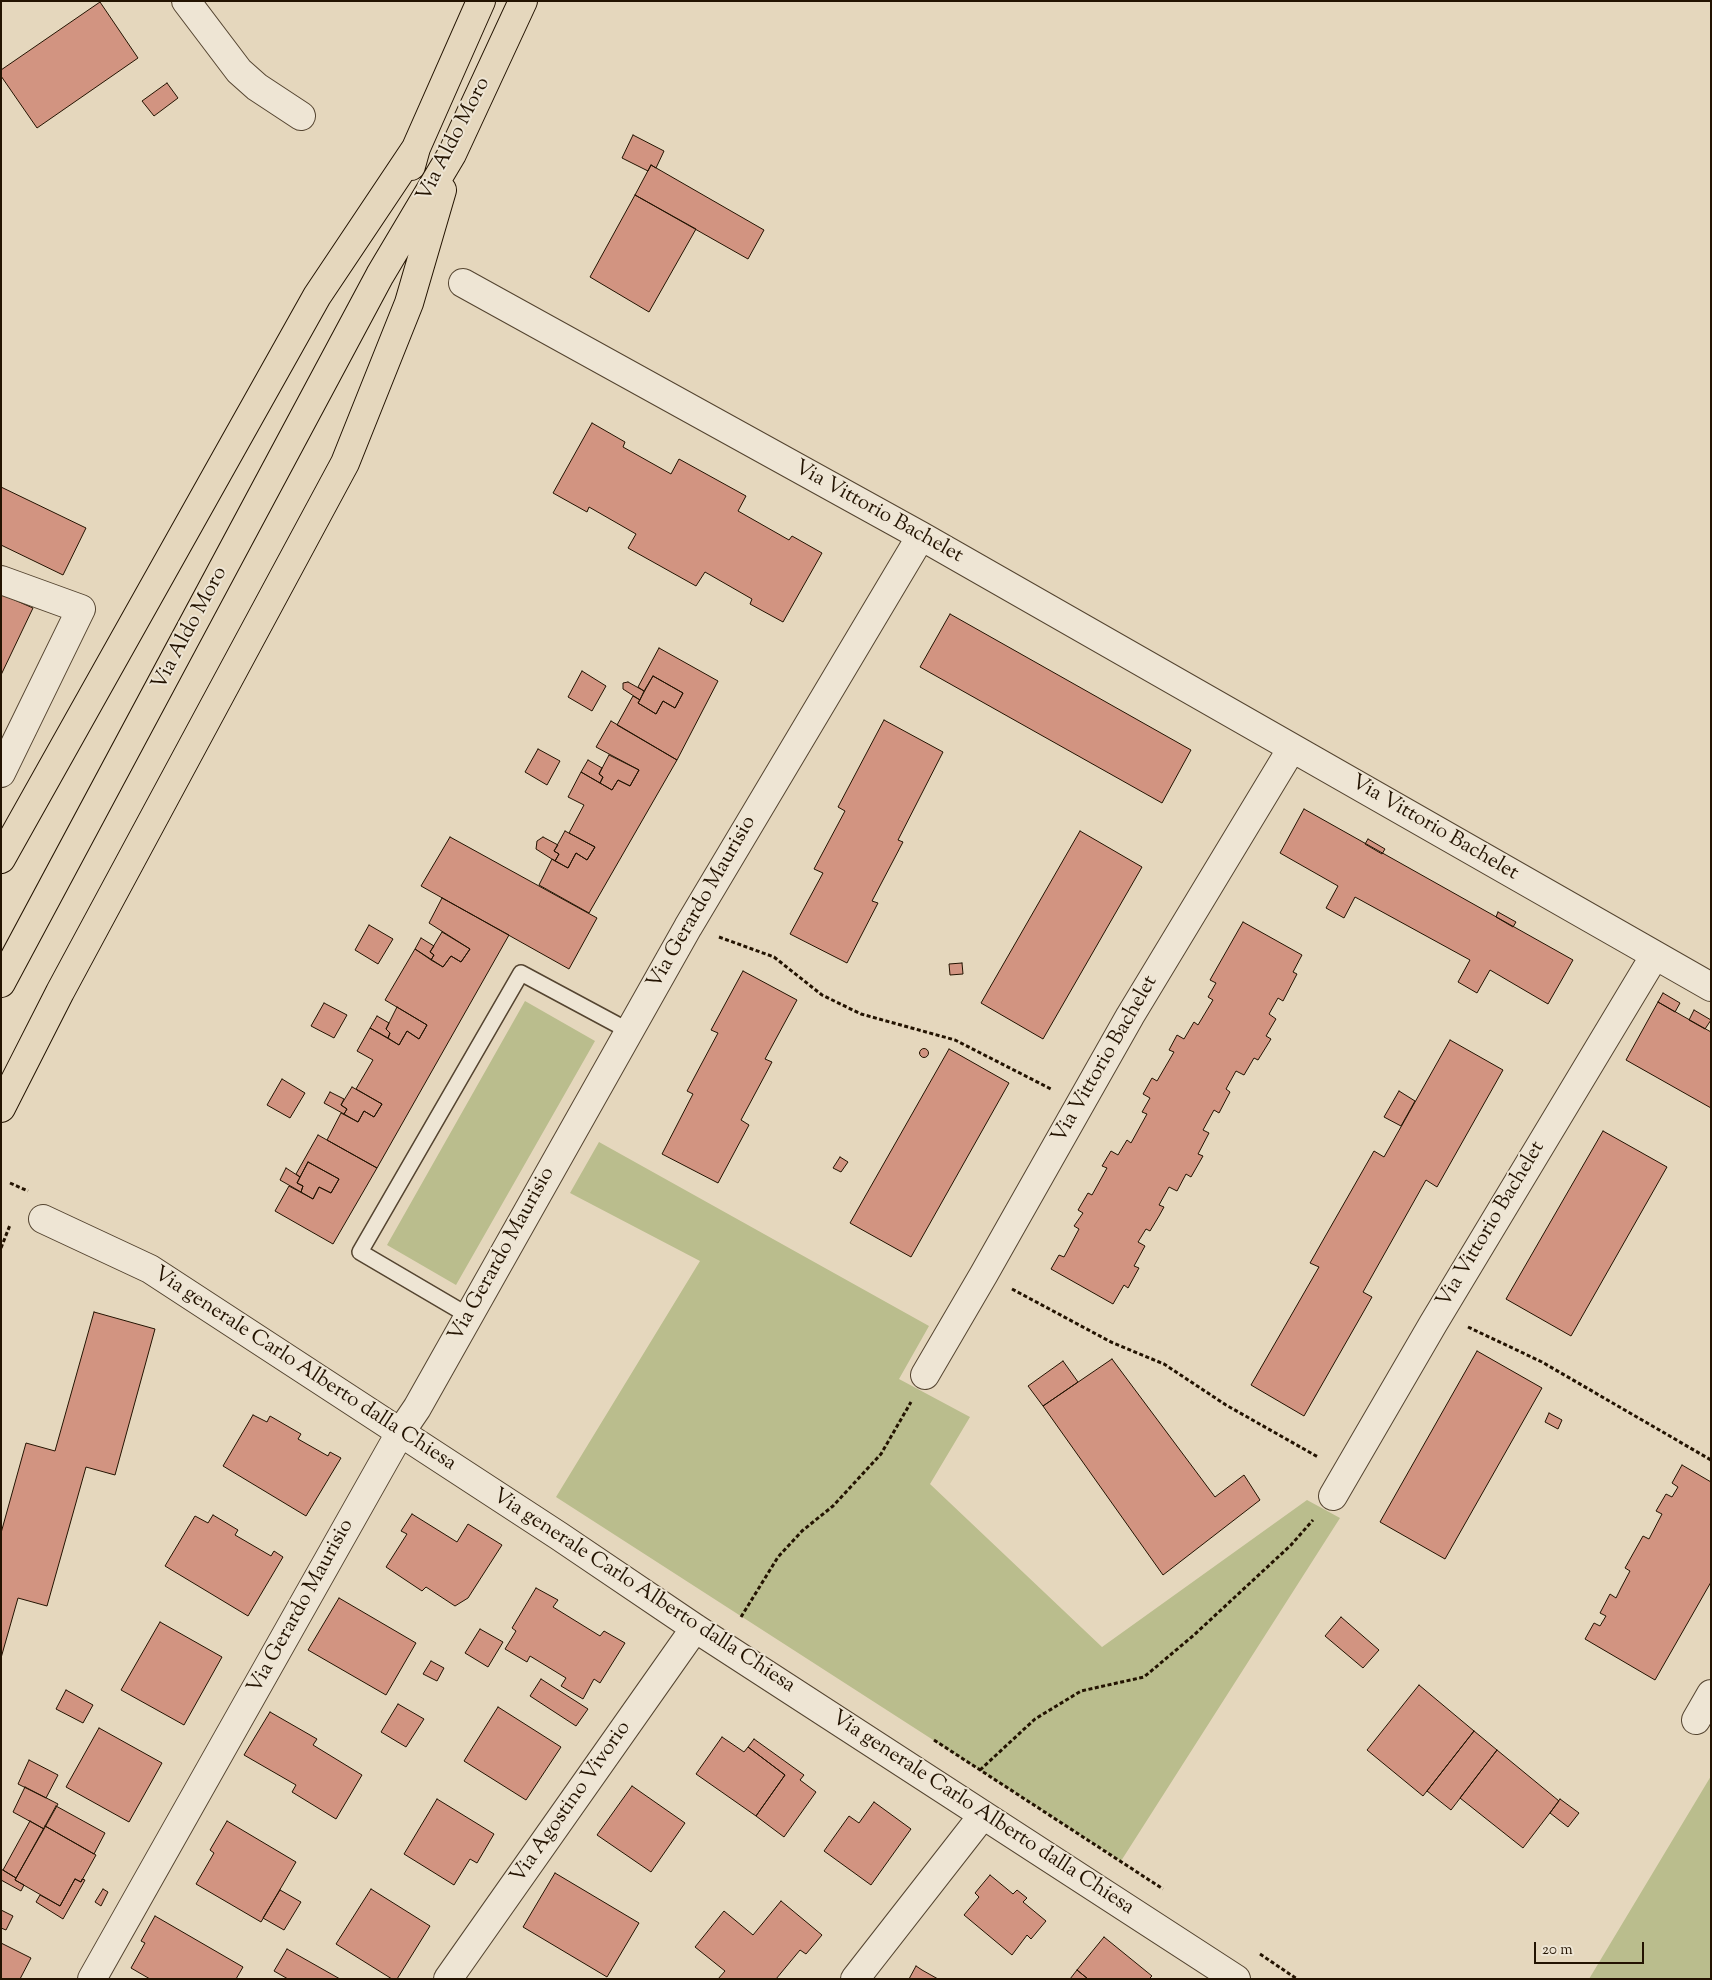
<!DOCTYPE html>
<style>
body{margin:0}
#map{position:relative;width:1712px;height:1980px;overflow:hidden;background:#e5d7bd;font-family:"Sorts Mill Goudy",serif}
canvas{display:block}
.frame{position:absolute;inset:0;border:2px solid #231301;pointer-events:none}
.scale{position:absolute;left:1534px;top:1942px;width:110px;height:22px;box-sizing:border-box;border:2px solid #231301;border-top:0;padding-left:6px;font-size:15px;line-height:18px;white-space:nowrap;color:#231301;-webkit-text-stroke:4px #eee5d4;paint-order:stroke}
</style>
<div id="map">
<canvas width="1712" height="1980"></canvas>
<div class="frame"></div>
<div class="scale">20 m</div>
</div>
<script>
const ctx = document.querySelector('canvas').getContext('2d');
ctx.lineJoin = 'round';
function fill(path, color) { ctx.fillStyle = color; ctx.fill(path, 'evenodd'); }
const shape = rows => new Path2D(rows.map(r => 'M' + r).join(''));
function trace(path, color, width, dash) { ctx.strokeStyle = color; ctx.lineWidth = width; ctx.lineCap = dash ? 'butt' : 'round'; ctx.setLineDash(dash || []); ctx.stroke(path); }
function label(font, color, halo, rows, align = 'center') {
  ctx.font = font + ' "Sorts Mill Goudy",serif'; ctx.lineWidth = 4; ctx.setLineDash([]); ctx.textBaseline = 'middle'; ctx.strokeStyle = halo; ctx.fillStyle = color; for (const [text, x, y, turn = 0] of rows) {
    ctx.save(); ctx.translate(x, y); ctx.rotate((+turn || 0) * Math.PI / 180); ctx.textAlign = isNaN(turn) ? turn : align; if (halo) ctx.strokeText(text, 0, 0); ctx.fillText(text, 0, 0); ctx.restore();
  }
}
const green = shape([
 [525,1001,595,1041,456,1285,387,1245],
 [599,1142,929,1326,899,1379,970,1417,930,1484,1102,1647,1307,1500,1340,1518,1121,1861,556,1497,700,1261,570,1193],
 [1711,1776,1711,1979,1589,1979]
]);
const building = shape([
 [100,2,138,58,37,128,1,76,1,70,100,2],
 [167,83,178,98,154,116,142,101,167,83],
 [633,135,664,151,656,168,651,165,648,171,622,158,633,135],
 [651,165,764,230,748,259,635,195,651,165],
 [635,195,696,229,649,312,590,277,635,195],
 [592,423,625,442,623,447,671,474,679,459,746,496,738,511,789,540,792,536,822,553,783,622,750,604,752,599,705,572,696,586,628,548,636,534,589,507,587,512,553,493,592,423],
 [1,487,86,528,63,575,1,545,1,487],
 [1,594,33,608,1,675,1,594],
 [950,614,1191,750,1162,803,920,667,950,614],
 [659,648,718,681,677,760,617,725,633,696,640,700,638,703,656,714,663,701,675,708,683,693,653,676,644,691,638,687,659,648],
 [582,671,606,686,592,711,568,697,582,671],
 [653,676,683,693,675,708,663,701,656,714,638,703,653,676],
 [628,682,644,691,640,700,623,689,623,683,628,682],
 [884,720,943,752,898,840,903,842,872,901,878,903,847,963,790,934,823,873,814,869,845,811,838,807,884,720],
 [611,721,677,760,589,913,539,885,552,859,568,868,576,853,587,860,595,847,569,833,584,805,568,797,581,772,612,790,618,780,630,786,639,770,596,747,611,721],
 [538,749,560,761,547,785,525,772,538,749],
 [609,755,639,770,630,786,618,780,612,790,600,783,603,777,599,774,609,755],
 [588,760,602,768,599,774,603,777,600,783,581,772,588,760],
 [1304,809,1573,960,1548,1004,1490,970,1477,993,1458,982,1470,960,1355,897,1344,918,1326,908,1338,886,1280,853,1304,809],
 [565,831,595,847,587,860,576,853,568,868,555,861,559,854,554,851,565,831],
 [1080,831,1142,867,1043,1039,981,1003,1080,831],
 [450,837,597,918,569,969,421,886,450,837],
 [543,837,558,845,554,851,559,854,555,861,536,849,537,841,543,837],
 [1368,839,1385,849,1382,854,1365,844,1368,839],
 [442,898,509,935,377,1168,327,1140,341,1113,358,1122,364,1111,374,1117,382,1104,356,1089,373,1060,357,1051,370,1028,399,1045,407,1031,419,1039,427,1025,385,1000,415,949,443,967,451,956,461,962,470,949,429,923,442,898],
 [1498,912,1516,922,1513,927,1496,917,1498,912],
 [1243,922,1302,955,1293,972,1297,974,1283,1001,1278,998,1269,1014,1276,1019,1266,1036,1271,1039,1258,1060,1254,1058,1244,1075,1236,1071,1226,1089,1230,1092,1219,1113,1214,1110,1203,1130,1209,1133,1198,1154,1203,1156,1191,1177,1186,1174,1177,1191,1169,1187,1159,1205,1164,1207,1159,1216,1150,1231,1146,1229,1138,1242,1145,1246,1134,1266,1139,1268,1128,1288,1124,1285,1113,1304,1051,1269,1059,1255,1064,1257,1079,1229,1074,1226,1083,1213,1078,1210,1088,1193,1092,1195,1107,1168,1102,1166,1111,1151,1118,1155,1127,1140,1131,1143,1147,1114,1142,1112,1150,1098,1143,1094,1152,1078,1157,1081,1174,1052,1169,1050,1177,1035,1184,1039,1194,1022,1198,1025,1213,1000,1208,997,1216,983,1210,980,1243,922],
 [369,925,393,939,378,964,355,950,369,925],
 [442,932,470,949,461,962,451,956,443,967,431,960,434,955,430,952,442,932],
 [421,938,434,946,430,952,434,955,431,960,415,949,421,938],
 [962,963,963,974,950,975,949,964,962,963],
 [743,971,797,1000,765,1059,772,1062,741,1120,749,1125,718,1183,662,1154,693,1094,687,1091,718,1033,711,1030,743,971],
 [1663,993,1680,1003,1675,1012,1658,1002,1663,993],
 [1658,1002,1711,1032,1711,1108,1626,1060,1658,1002],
 [324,1003,347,1015,334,1038,311,1026,324,1003],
 [397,1007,427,1025,419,1039,407,1031,399,1045,388,1038,390,1033,386,1029,397,1007],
 [1694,1010,1711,1020,1705,1029,1689,1020,1694,1010],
 [377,1016,389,1023,386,1029,390,1033,388,1038,370,1028,377,1016],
 [1450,1040,1503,1070,1437,1187,1426,1180,1363,1292,1372,1297,1304,1416,1251,1385,1319,1267,1310,1263,1374,1151,1384,1157,1450,1040],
 '919.5 1053a4.5 4.5 0 1 1 9 0a4.5 4.5 0 1 1-9 0Z',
 [949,1049,1009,1083,911,1257,850,1223,949,1049],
 [282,1079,305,1093,290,1118,267,1105,282,1079],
 [352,1087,382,1104,374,1117,364,1111,358,1122,344,1114,347,1109,341,1105,352,1087],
 [1399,1091,1415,1101,1401,1126,1384,1117,1399,1091],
 [330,1092,344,1099,341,1105,347,1109,344,1114,324,1103,330,1092],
 [1603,1131,1667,1167,1571,1336,1506,1299,1603,1131],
 [318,1135,377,1168,333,1244,275,1211,289,1186,313,1199,319,1187,331,1193,339,1179,308,1162,300,1177,296,1174,318,1135],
 [840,1157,848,1162,841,1172,833,1168,840,1157],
 [308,1162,339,1179,331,1193,319,1187,313,1199,301,1192,303,1186,297,1183,308,1162],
 [286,1168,300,1177,297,1183,303,1186,301,1192,280,1180,286,1168],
 [94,1312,155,1329,115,1475,86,1467,47,1606,18,1598,1,1658,1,1533,26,1443,55,1451,94,1312],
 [1477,1351,1542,1388,1445,1559,1380,1522,1477,1351],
 [1112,1359,1215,1497,1244,1475,1260,1500,1163,1575,1043,1406,1112,1359],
 [1063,1361,1078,1382,1043,1406,1028,1386,1063,1361],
 [1549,1413,1562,1420,1558,1429,1545,1422,1549,1413],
 [253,1415,267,1422,270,1416,301,1434,298,1439,328,1456,330,1452,341,1458,306,1516,223,1466,253,1415],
 [1682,1465,1711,1482,1711,1582,1655,1680,1585,1639,1594,1623,1600,1626,1606,1616,1600,1613,1610,1594,1616,1598,1621,1588,1630,1571,1625,1568,1643,1536,1649,1539,1662,1514,1656,1511,1666,1494,1672,1497,1678,1487,1672,1483,1682,1465],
 [412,1514,457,1542,468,1524,502,1545,468,1598,455,1606,426,1587,422,1591,386,1567,407,1534,401,1531,412,1514],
 [213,1515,238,1530,235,1535,271,1556,274,1551,283,1557,248,1616,165,1566,195,1516,208,1523,213,1515],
 [536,1588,558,1600,553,1607,600,1636,604,1631,625,1643,600,1683,594,1679,583,1699,561,1686,566,1678,530,1656,527,1662,505,1649,516,1631,512,1628,536,1588],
 [339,1598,416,1643,386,1695,308,1650,339,1598],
 [1341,1617,1379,1650,1363,1668,1325,1636,1341,1617],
 [160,1622,222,1657,184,1725,121,1690,160,1622],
 [480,1629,503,1642,488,1667,465,1653,480,1629],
 [431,1661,444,1668,437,1681,423,1674,431,1661],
 [541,1679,588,1709,576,1726,530,1696,541,1679],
 [1419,1685,1474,1731,1423,1796,1367,1750,1419,1685],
 [66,1690,93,1705,83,1723,56,1709,66,1690],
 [398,1704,424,1719,406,1747,381,1732,398,1704],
 [498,1707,561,1747,526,1800,464,1761,498,1707],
 [270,1712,317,1739,313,1745,362,1775,336,1819,292,1792,296,1785,244,1755,270,1712],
 [99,1728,162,1763,129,1822,66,1787,99,1728],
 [1474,1731,1497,1750,1451,1810,1427,1791,1474,1731],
 [722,1737,744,1752,748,1747,785,1775,756,1816,696,1774,722,1737],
 [754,1739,804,1775,800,1780,816,1792,784,1837,756,1816,785,1775,748,1747,754,1739],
 [1497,1750,1559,1801,1523,1848,1460,1798,1497,1750],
 [29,1760,58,1775,46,1798,18,1784,29,1760],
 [632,1786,685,1823,651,1872,597,1835,632,1786],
 [25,1787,58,1804,44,1829,13,1812,25,1787],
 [437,1799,494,1834,477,1863,470,1859,454,1885,404,1854,437,1799],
 [1560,1799,1579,1813,1568,1827,1550,1813,1560,1799],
 [874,1802,911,1829,871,1885,824,1851,849,1816,859,1823,874,1802],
 [56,1806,105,1833,94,1854,45,1826,56,1806],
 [30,1821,44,1829,16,1878,3,1870,30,1821],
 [227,1821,296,1862,261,1922,196,1884,214,1853,210,1850,227,1821],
 [45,1826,96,1855,81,1882,75,1879,60,1906,15,1880,45,1826],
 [1,1869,16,1878,15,1880,24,1885,21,1891,1,1880,1,1869],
 [555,1873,639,1923,607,1977,523,1927,555,1873],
 [990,1875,1013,1894,1017,1890,1027,1898,1023,1902,1046,1921,1031,1939,1027,1935,1012,1955,964,1915,979,1897,975,1893,990,1875],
 [75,1879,81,1882,82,1879,85,1880,63,1919,36,1902,40,1895,60,1906,75,1879],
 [103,1889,108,1892,101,1906,95,1902,103,1889],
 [371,1889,430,1926,397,1979,392,1979,336,1944,371,1889],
 [280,1890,301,1902,284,1930,263,1918,280,1890],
 [781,1901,822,1935,806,1954,800,1950,776,1979,718,1979,725,1971,695,1947,724,1911,753,1935,781,1901],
 [1,1910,13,1916,6,1930,1,1928,1,1910],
 [155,1916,243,1967,236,1979,150,1979,131,1968,145,1943,141,1941,155,1916],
 [1104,1937,1152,1976,1149,1979,1088,1979,1077,1970,1104,1937],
 [1,1943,31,1958,20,1979,1,1979,1,1943],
 [287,1949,340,1979,288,1979,274,1971,287,1949],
 [916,1966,922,1970,938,1979,909,1979,916,1966],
 [1077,1970,1088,1979,1070,1979,1077,1970]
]);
const path = shape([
 [719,937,774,957,822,995,861,1014,955,1040,1051,1089],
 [10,1183,28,1191],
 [1,1248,10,1225],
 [1012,1289,1111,1342,1164,1364,1226,1405,1318,1457],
 [1468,1327,1542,1362,1711,1460],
 [741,1617,778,1557,802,1531,833,1506,881,1454,911,1402],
 [934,1740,1163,1889],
 [980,1770,1035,1719,1081,1691,1144,1677,1194,1635,1291,1545,1313,1520],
 [1260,1954,1297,1979]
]);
const lane = shape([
 [469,1316,360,1252,521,973,629,1031]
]);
const street = shape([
 [186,1,239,71,257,87,301,116],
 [463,283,921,536,1711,987],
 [1,580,81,609,1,773],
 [43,1219,150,1269,559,1536,695,1628,1236,1979],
 [925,1375,984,1274,1130,1016,1292,748],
 [1333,1496,1433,1324,1655,955],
 [1696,1720,1711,1694],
 [92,1979,400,1433,417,1408,688,927,921,536],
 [448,1979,695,1628],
 [855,1979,983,1815]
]);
const primary = shape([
 [411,166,416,148,481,1],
 [1,859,317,296,416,148],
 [1,983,380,275,452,154,523,1],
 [1,1108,60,992,345,463,409,303,442,190]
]);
const streetNames = [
 ["Via Aldo Moro",455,140,-63],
 ["Via Vittorio Bachelet",878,513,29],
 ["Via Aldo Moro",191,629,-62],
 ["Via Vittorio Bachelet",1434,829,30],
 ["Via Gerardo Maurisio",703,903,-60],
 ["Via Vittorio Bachelet",1106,1060,-60],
 ["Via Vittorio Bachelet",1492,1225,-59],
 ["Via Gerardo Maurisio",503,1255,-61],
 ["Via generale Carlo Alberto dalla Chiesa",304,1370,33],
 ["Via generale Carlo Alberto dalla Chiesa",643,1592,33],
 ["Via Gerardo Maurisio",302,1607,-61],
 ["Via Agostino Vivorio",572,1803,-55],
 ["Via generale Carlo Alberto dalla Chiesa",982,1814,33]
];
fill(green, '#babd8d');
fill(building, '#d29481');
trace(building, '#231301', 1);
trace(lane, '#544430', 18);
trace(street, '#544430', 30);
trace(primary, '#231301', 30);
trace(path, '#231301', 3, [4, 2.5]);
trace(lane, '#eee5d4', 15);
trace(street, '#eee5d4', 28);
trace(primary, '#e5d7bd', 28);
label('21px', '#231301', '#eee5d4', streetNames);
</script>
